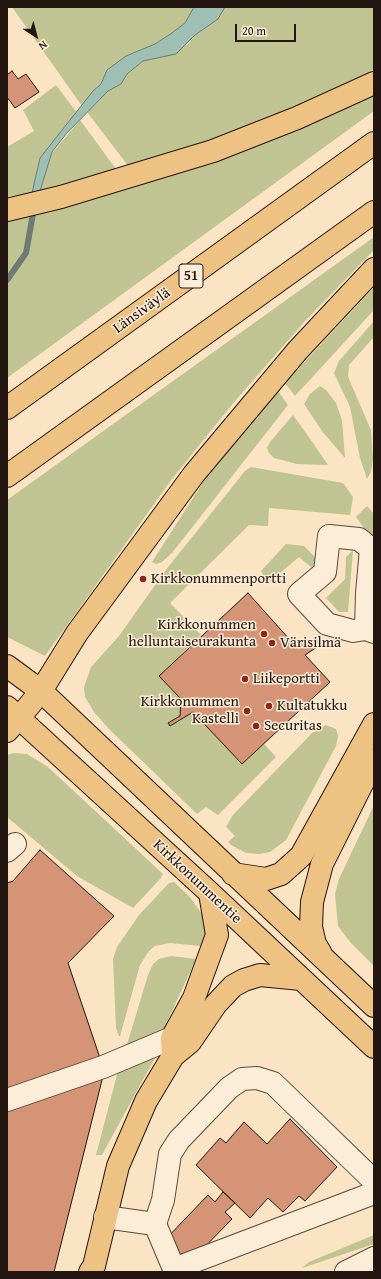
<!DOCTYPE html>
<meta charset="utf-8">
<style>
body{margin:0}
#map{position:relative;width:381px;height:1279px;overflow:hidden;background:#fae4c3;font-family:"Gentium Book Plus",serif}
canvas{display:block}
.frame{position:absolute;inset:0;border:8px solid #23150f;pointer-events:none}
.north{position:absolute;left:16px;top:16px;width:40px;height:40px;-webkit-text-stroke:3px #fcedd8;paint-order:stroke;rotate:144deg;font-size:11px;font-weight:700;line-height:16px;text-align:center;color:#23150f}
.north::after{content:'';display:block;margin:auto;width:14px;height:18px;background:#23150f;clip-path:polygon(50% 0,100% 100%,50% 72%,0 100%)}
.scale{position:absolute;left:235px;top:24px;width:61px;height:18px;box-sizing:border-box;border:2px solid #23150f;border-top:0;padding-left:5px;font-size:12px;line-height:14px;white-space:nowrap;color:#23150f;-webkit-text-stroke:3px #fcedd8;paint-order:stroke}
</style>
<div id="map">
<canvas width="381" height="1279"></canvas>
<div class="frame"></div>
<div class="north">N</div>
<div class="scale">20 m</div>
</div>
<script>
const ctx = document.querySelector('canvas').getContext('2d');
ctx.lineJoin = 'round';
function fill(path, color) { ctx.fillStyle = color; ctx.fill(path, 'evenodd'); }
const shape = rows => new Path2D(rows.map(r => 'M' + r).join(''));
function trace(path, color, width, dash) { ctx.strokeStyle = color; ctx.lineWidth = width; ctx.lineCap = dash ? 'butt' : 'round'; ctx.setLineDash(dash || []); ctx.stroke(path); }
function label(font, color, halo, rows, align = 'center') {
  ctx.font = font + ' "Gentium Book Plus",serif'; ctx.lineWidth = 3; ctx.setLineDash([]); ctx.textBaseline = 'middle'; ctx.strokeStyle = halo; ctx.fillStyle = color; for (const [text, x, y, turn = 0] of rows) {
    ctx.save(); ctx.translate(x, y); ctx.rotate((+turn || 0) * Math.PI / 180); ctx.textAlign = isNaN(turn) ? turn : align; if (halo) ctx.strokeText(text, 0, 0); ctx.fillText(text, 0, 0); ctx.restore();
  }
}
const green = shape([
 [12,7,194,7,185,23,172,33,155,44,127,56,107,70,101,84,82,106],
 [225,7,374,7,374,70,275,115,194,148,129,167,87,112,108,90,121,84,127,74,143,61,187,45,195,35,218,19],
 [56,85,77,113,40,158,32,193,7,197,7,147,34,131,23,110],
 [374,96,374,111,7,378,7,222,46,212,186,170,246,149],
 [80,120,116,169,40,191,52,153],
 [374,237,374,250,306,320,235,401,172,479,45,656,7,637,7,500],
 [374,287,374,310,295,396,285,383],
 [374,321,374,337,349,365,348,377,371,430,373,459,371,472,367,479,360,458,350,407,334,373,339,361],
 [320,386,326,390,336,403,342,420,345,458,322,431,304,404,310,394],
 [278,391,288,405,172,553,162,562,156,564,152,562,207,476],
 [293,415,306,433,328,465,297,464,274,458,269,453,267,448,270,442],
 [251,467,343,483,353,497,350,515,269,508,268,526,249,525,170,603,201,635,159,676,181,699,180,716,168,723,170,726,193,712,242,764,264,744,276,757,218,815,206,807,197,814,109,729,94,712,85,697,84,687,91,667,119,636,165,571,245,471],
 [367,506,374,514,374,542,356,517],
 [286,544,304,546,315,557,316,564,311,567,299,557,268,583,261,571],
 [353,550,348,612,339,612,326,598,345,579,346,557],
 [326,725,336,729,338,736,336,746,286,840,270,852,259,854,246,853,231,845,228,842,235,836,226,827,233,815,312,733],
 [14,753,27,754,48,767,163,874,161,878,133,908,77,876,7,817,7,755],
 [374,805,374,966,350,942,338,926,335,894,339,879],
 [174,882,189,896,202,914,207,924,206,938,201,946,170,943,155,946,149,951,140,965,120,1036,119,1036,116,1028,113,959,117,947,139,915,169,883],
 [171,956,196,959,161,1035,126,1048,148,975,153,964,159,959],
 [149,1058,155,1058,102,1155,96,1155,118,1071],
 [374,1235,374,1244,302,1268,309,1262]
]);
const water = shape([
 [194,7,225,7,218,19,195,35,176,54,143,61,127,74,121,84,108,91,66,134,52,152,40,191,32,193,40,158,93,91,101,84,107,70,126,56,155,44,172,33,185,23,194,7]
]);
const stream = shape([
 [7,280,26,253,34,208]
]);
const building = shape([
 [12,71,18,79,26,74,39,92,15,108,7,97,7,75,12,71],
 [248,593,290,640,322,641,323,643,305,655,330,682,242,764,193,712,170,726,168,723,180,716,181,699,159,676,248,593],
 [40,850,114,916,68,963,103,1067,103,1076,54,1272,7,1272,7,883,13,881,40,850],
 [290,1119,337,1167,305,1201,299,1196,283,1212,268,1198,250,1218,196,1165,220,1138,226,1143,244,1122,267,1144,290,1119],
 [223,1192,235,1203,225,1212,232,1219,188,1264,164,1241,208,1195,215,1202,223,1192]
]);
const minor = shape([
 [366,629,353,631,327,624,299,594,325,572,329,536,359,539,371,549,367,593,366,629,374,632],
 [7,851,15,844],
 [7,1100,103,1067,172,1038],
 [105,1217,155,1224,163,1200,170,1154,179,1140,229,1088,242,1079,257,1078,273,1083,374,1181],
 [155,1224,174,1269,374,1193],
 [346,1272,374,1258]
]);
const major = shape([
 [7,210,61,197,213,151,297,118,374,83],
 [7,666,41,691,374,1006],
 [7,707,210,893,374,1047],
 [19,718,41,691,77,633,194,474,298,350,374,269],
 [233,874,266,879,281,874,301,856,374,724],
 [321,954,315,944,311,927,312,902,322,864,374,760],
 [173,1056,172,1038,194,998,217,935,210,893],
 [90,1272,94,1266,118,1166,146,1101,173,1056,190,1042,216,1004,233,986,244,980,260,975,301,979]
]);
const highway = shape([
 [7,408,374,143],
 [7,476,374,212],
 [7,731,19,718]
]);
const markers = [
 [143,579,4,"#8f2418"],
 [264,634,4,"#8f2418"],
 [272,643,4,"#8f2418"],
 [245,679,4,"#8f2418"],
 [269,706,4,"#8f2418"],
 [247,711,4,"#8f2418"],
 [256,726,4,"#8f2418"]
];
const shields = [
 [191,276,24]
];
const shieldNames = [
 ["51",191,276]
];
const streetNames = [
 ["Länsiväylä",142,311,-36],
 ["Kirkkonummentie",197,882,43]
];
const poiNames = [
 ["Kirkkonummenportti",151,579],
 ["Kirkkonummen",256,625,"right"],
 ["helluntaiseurakunta",256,642,"right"],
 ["Värisilmä",280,643],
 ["Liikeportti",253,679],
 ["Kirkkonummen",239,702,"right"],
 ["Kastelli",239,719,"right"],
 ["Kultatukku",277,706],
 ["Securitas",264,726]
];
fill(green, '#c0c492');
fill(water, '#9ebfb4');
trace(water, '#6d7b72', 1);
trace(stream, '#6d7b72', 6);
fill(building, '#d59475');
trace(building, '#23150f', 1);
trace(minor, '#59493c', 24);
trace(major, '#23150f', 24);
trace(highway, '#23150f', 24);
trace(minor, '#fcedd8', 22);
trace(major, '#edc282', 22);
trace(highway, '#edc282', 22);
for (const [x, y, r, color] of markers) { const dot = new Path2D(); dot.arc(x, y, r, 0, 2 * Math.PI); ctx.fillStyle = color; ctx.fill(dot); trace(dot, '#fcedd8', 1.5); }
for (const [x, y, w] of shields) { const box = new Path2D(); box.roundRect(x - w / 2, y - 12, w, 24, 3); ctx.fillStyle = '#fcedd8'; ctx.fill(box); trace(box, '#23150f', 1); }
label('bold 14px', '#23150f', null, shieldNames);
label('15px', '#23150f', '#fcedd8', streetNames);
label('15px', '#23150f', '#fcedd8', poiNames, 'left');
</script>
